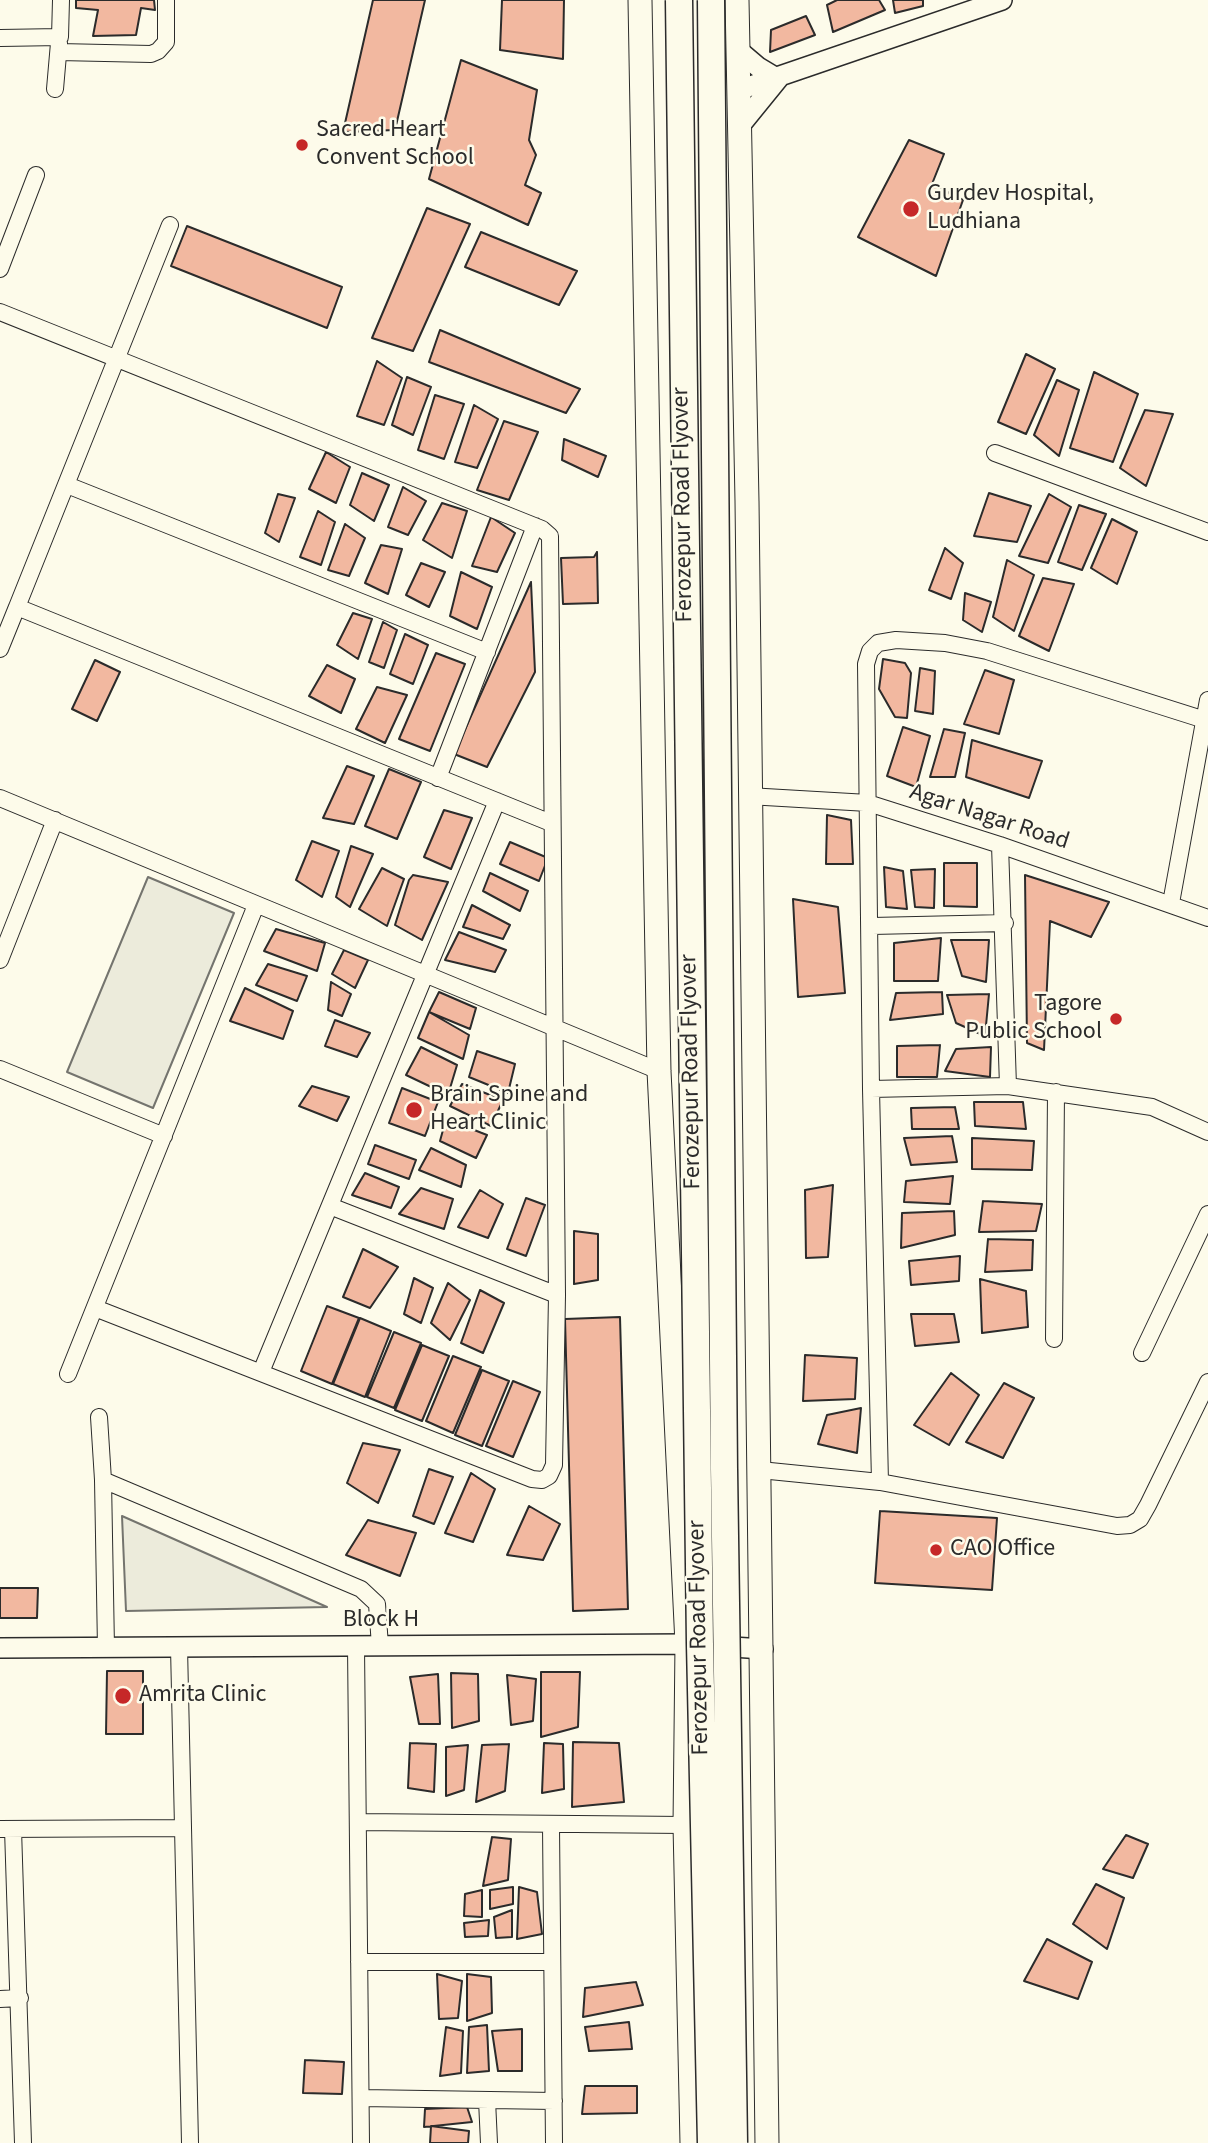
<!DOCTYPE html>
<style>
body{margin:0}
canvas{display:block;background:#fdfbea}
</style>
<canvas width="1208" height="2143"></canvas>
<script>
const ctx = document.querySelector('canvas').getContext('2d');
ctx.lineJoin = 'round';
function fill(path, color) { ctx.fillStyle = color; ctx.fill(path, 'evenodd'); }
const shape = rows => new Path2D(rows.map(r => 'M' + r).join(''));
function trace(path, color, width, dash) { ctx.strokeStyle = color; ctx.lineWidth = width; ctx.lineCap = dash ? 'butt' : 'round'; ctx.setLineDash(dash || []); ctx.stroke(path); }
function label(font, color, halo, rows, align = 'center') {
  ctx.font = font + ' "Source Sans 3",sans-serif'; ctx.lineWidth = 5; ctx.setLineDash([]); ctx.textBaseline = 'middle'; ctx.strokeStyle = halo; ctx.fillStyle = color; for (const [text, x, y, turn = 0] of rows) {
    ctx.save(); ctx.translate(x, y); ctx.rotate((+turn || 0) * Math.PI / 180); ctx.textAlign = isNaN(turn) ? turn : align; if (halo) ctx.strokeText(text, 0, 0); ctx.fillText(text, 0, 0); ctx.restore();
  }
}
const green = shape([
 [148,877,234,913,153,1108,67,1072,148,877],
 [122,1516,327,1607,126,1611,122,1516]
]);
const building = shape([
 [76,0,154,0,155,10,141,8,136,35,93,36,98,10,76,8,76,0],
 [373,0,425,0,395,130,343,132,373,0],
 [502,0,564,0,563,59,500,50,502,0],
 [837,0,879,0,885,10,833,32,827,5,837,0],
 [893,0,923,0,923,6,895,13,893,0],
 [806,16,815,35,770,52,771,30,806,16],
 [461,60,537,90,529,140,536,155,525,185,541,193,528,225,429,179,461,60],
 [909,140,944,154,932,184,963,200,936,276,858,237,909,140],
 [427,208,470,224,413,351,372,338,427,208],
 [187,226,342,287,327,328,171,266,187,226],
 [481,232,577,271,559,305,465,267,481,232],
 [440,330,580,389,566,413,429,362,440,330],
 [1026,354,1055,369,1026,434,998,422,1026,354],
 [377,361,402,378,384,425,357,416,377,361],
 [1094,372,1138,394,1113,462,1070,448,1094,372],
 [407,377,431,387,413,435,392,425,407,377],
 [1057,380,1079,390,1059,456,1034,435,1057,380],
 [435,395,464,404,444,459,418,450,435,395],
 [474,405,498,419,477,468,455,462,474,405],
 [1145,410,1173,414,1146,486,1120,468,1145,410],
 [504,421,538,432,509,500,477,490,504,421],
 [564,439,606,456,598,477,562,460,564,439],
 [326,452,350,467,336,503,309,489,326,452],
 [362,473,389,485,374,521,350,505,362,473],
 [403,487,426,501,408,535,388,527,403,487],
 [989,493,1031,506,1017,542,974,536,989,493],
 [278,494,295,498,279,542,265,533,278,494],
 [1049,494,1071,507,1048,563,1019,556,1049,494],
 [442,503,467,511,452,558,423,540,442,503],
 [1079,505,1106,514,1082,570,1058,562,1079,505],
 [318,511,335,522,321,565,300,557,318,511],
 [491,517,515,533,497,572,472,566,491,517],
 [1112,519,1137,532,1117,584,1091,568,1112,519],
 [345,524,365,538,349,576,328,570,345,524],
 [381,545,402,549,388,594,365,583,381,545],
 [945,548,963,563,951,599,929,590,945,548],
 [597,552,598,603,563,604,561,558,594,557,597,552],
 [1007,560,1034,575,1014,631,993,617,1007,560],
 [421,563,445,572,429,607,406,595,421,563],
 [461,572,492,587,477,629,450,616,461,572],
 [1043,578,1074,584,1049,651,1019,636,1043,578],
 [531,582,535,672,487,767,454,754,531,582],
 [965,593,991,602,982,632,963,620,965,593],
 [353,613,372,619,358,659,337,645,353,613],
 [383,622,397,630,384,668,369,662,383,622],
 [405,634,428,645,413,684,390,674,405,634],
 [436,653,465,664,430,751,399,739,436,653],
 [883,659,905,663,911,673,907,718,895,717,879,689,883,659],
 [95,660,120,672,97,721,72,709,95,660],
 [327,665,355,679,341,713,309,696,327,665],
 [920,668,935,671,933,714,915,711,920,668],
 [985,670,1014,680,999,734,964,724,985,670],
 [377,687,407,695,385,743,356,729,377,687],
 [903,727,930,736,916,787,887,776,903,727],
 [944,729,965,733,955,777,930,777,944,729],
 [972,740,1042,761,1029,798,966,777,972,740],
 [347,766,374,776,354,824,323,818,347,766],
 [389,769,421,782,397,839,365,826,389,769],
 [444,810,472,818,451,869,424,857,444,810],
 [827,815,851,820,853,864,826,864,827,815],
 [312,841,339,851,322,897,296,880,312,841],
 [510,842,548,858,539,881,500,864,510,842],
 [351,846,373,854,350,907,336,897,351,846],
 [944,863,977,863,977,907,944,906,944,863],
 [884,867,903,871,907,909,886,907,884,867],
 [382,868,404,879,387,926,359,909,382,868],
 [935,869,934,908,915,907,911,870,935,869],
 [490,873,528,891,520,911,483,891,490,873],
 [413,875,448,882,422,940,395,925,409,880,413,875],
 [1025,875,1109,902,1091,937,1050,921,1044,1050,1027,1043,1025,875],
 [793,899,838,907,845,993,798,997,793,899],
 [472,905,510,925,503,939,463,927,472,905],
 [276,929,325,943,317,971,264,951,276,929],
 [459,932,506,950,495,972,445,960,459,932],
 [941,938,938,981,894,981,894,943,941,938],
 [951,940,989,940,986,982,962,976,951,940],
 [344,950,368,960,355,988,332,974,344,950],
 [268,964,307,976,297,1001,256,985,268,964],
 [331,982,351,994,342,1016,328,1010,331,982],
 [245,988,293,1011,283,1039,230,1021,245,988],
 [439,992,476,1008,470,1029,429,1012,439,992],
 [942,992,943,1014,890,1020,896,993,942,992],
 [989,994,985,1036,956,1023,947,995,989,994],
 [429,1012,469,1035,463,1059,418,1038,429,1012],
 [335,1020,370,1033,357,1057,325,1046,335,1020],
 [940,1045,937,1077,897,1077,897,1046,940,1045],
 [421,1047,457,1065,448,1095,406,1075,421,1047],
 [991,1047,990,1077,945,1071,956,1049,991,1047],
 [477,1051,515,1064,508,1093,469,1077,477,1051],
 [462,1084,503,1100,491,1126,450,1106,462,1084],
 [312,1086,349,1097,337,1121,299,1106,312,1086],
 [402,1088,438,1102,425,1136,389,1123,402,1088],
 [974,1102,1023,1102,1026,1129,975,1126,974,1102],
 [955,1107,959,1129,912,1129,911,1108,955,1107],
 [446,1119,487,1135,476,1158,440,1141,446,1119],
 [952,1136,957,1162,911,1165,904,1138,952,1136],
 [972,1138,1034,1141,1032,1170,972,1169,972,1138],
 [375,1145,416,1160,409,1179,368,1164,375,1145],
 [431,1148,466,1165,461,1187,419,1170,431,1148],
 [365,1173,399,1187,391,1208,352,1195,365,1173],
 [953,1176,950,1204,904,1202,906,1181,953,1176],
 [833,1185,828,1257,806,1258,805,1190,833,1185],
 [421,1188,453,1199,444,1229,399,1214,421,1188],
 [480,1190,503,1204,488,1238,458,1227,480,1190],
 [526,1198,545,1205,526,1256,507,1249,526,1198],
 [983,1201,1042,1204,1036,1231,979,1232,983,1201],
 [954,1211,955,1235,901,1248,902,1213,954,1211],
 [574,1231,598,1234,598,1280,574,1284,574,1231],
 [988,1239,1033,1240,1032,1270,985,1272,988,1239],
 [363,1249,398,1267,370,1308,343,1297,363,1249],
 [960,1256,959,1281,911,1285,909,1261,960,1256],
 [414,1278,433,1288,421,1323,404,1314,414,1278],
 [980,1279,1026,1291,1028,1327,982,1333,980,1279],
 [448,1283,470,1300,450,1340,431,1323,448,1283],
 [480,1290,504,1303,483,1353,461,1343,480,1290],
 [327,1306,359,1318,332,1384,301,1371,327,1306],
 [911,1314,954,1314,959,1342,915,1346,911,1314],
 [620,1317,628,1609,573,1611,565,1319,620,1317],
 [360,1318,391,1331,365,1397,333,1384,360,1318],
 [394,1332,421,1343,394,1408,367,1397,394,1332],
 [422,1345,449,1356,422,1421,395,1410,422,1345],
 [805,1355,857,1358,855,1399,803,1401,805,1355],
 [453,1356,481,1367,453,1433,426,1421,453,1356],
 [482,1370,509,1381,482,1446,455,1435,482,1370],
 [951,1373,979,1395,949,1445,914,1425,951,1373],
 [513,1381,540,1392,513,1457,486,1446,513,1381],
 [1004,1383,1034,1398,1003,1458,966,1442,1004,1383],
 [861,1408,857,1453,818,1444,827,1415,861,1408],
 [363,1443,400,1450,378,1503,347,1483,363,1443],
 [429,1469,453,1477,434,1524,413,1516,429,1469],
 [471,1473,495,1489,473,1542,445,1533,471,1473],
 [529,1506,560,1524,543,1560,507,1555,529,1506],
 [880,1511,997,1518,992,1590,875,1583,880,1511],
 [368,1520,416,1533,400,1576,346,1555,368,1520],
 [0,1588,38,1588,37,1618,0,1618,0,1588],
 [107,1671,143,1671,143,1734,106,1734,107,1671],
 [541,1672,580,1672,578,1727,541,1737,541,1672],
 [451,1673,478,1674,479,1721,452,1728,451,1673],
 [438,1674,440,1724,419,1724,410,1677,438,1674],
 [507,1675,536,1679,533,1721,511,1725,507,1675],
 [573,1742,619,1743,624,1802,572,1807,573,1742],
 [410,1743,436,1744,434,1792,408,1788,410,1743],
 [544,1743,563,1744,564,1789,542,1793,544,1743],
 [509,1744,505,1791,476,1802,482,1745,509,1744],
 [468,1745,464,1790,446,1796,446,1747,468,1745],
 [1126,1835,1148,1844,1133,1878,1103,1869,1126,1835],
 [492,1837,511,1839,508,1880,483,1886,492,1837],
 [1096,1884,1124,1898,1107,1949,1073,1924,1096,1884],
 [513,1887,513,1904,490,1909,490,1890,513,1887],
 [519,1887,537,1892,542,1934,517,1939,519,1887],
 [482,1890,482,1917,464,1916,465,1894,482,1890],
 [512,1910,512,1937,496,1938,494,1917,512,1910],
 [489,1920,488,1936,465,1937,464,1923,489,1920],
 [1047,1939,1092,1962,1078,1999,1024,1981,1047,1939],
 [437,1974,462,1981,458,2018,439,2019,437,1974],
 [467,1974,491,1977,492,2013,467,2021,467,1974],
 [636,1982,643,2005,583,2017,585,1988,636,1982],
 [629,2022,632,2049,589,2051,585,2027,629,2022],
 [487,2025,489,2071,467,2073,469,2027,487,2025],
 [446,2027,463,2031,461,2073,440,2076,446,2027],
 [522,2029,522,2071,498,2071,492,2031,522,2029],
 [305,2060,344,2062,342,2094,303,2093,305,2060],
 [585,2086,637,2086,637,2113,582,2114,585,2086],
 [467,2107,472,2122,424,2127,425,2109,467,2107],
 [431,2126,469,2131,468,2143,430,2143,431,2126]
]);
const minor = shape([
 [0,38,60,37,61,0],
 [59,52,151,54,158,51,166,42,166,0],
 [55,89,59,43],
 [170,225,17,607,551,823],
 [0,269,36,175],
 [0,312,542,529,550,536,557,1295,554,1465,549,1476,542,1480,532,1479,95,1308],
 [995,453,1208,532],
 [67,485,487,652],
 [0,649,17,607],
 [438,778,535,526],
 [748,796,868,803,1000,845,1208,918],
 [0,798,659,1071],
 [1171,903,1208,700],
 [872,926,1005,923],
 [0,960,55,820],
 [0,1069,164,1136],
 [1008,1086,1152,1107,1208,1132],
 [871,1089,1008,1086,1000,845],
 [330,1206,557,1295],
 [1054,1339,1056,1092],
 [1142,1353,1208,1214],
 [261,1372,497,801],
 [68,1374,256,905],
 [99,1417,103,1480],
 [760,1470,880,1482,1117,1526,1130,1525,1140,1519,1148,1505,1208,1382],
 [880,1482,871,1089,866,664,870,651,878,643,896,640,945,643,987,651,1208,721],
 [356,1646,361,2143],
 [179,1647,190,2143],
 [106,1648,103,1480,361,1589,377,1604,380,1646],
 [358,1822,685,1825],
 [551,1826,554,2143],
 [0,1829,182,1828],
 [13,1829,23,2143],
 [359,1962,552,1962],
 [0,1999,20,1998],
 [361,2098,554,2101],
 [487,2100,489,2143]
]);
const tertiary = shape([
 [738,50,758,67,778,79,739,127],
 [739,90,1002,0],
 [0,1648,687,1644,763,1649]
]);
const secondary = shape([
 [640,0,659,1071,687,1644,685,1825,692,2143],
 [737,0,747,501,767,2143]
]);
const trunkBridge = shape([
 [679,0,700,1644,711,2143],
 [711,0,724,1469,734,2143]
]);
const markers = [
 [302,145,7,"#c62828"],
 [911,209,9,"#c62828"],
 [1116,1019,7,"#c62828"],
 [414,1110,9,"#c62828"],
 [936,1550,7,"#c62828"],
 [123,1696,9,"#c62828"]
];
const poiNames = [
 ["Sacred Heart",316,131],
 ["Convent School",316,159],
 ["Gurdev Hospital,",927,195],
 ["Ludhiana",927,223],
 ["Tagore",1102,1005,"right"],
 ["Public School",1102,1033,"right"],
 ["Brain Spine and",430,1096],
 ["Heart Clinic",430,1124],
 ["CAO Office",950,1550],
 ["Amrita Clinic",139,1696]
];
const streetNames = [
 ["Ferozepur Road Flyover",684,505,-91],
 ["Agar Nagar Road",989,818,18],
 ["Ferozepur Road Flyover",692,1072,-91],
 ["Block H",381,1621],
 ["Ferozepur Road Flyover",700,1638,-91]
];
fill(green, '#ecebdb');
trace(green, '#74746e', 2);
fill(building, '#f2b8a0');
trace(building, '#2b2b2b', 2);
trace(minor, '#2b2b2b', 18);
trace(tertiary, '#2b2b2b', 22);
trace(secondary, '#2b2b2b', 25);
trace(minor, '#fdfbea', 16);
trace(tertiary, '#fdfbea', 19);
trace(secondary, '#fdfbea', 23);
trace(trunkBridge, '#2b2b2b', 29, []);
trace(trunkBridge, '#fdfbea', 26);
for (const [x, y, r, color] of markers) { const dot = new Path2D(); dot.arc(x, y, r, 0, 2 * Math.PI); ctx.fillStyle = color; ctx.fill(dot); trace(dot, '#fdfbea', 2.5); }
label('24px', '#2b2b2b', '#fdfbea', poiNames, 'left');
label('24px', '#2b2b2b', '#fdfbea', streetNames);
</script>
